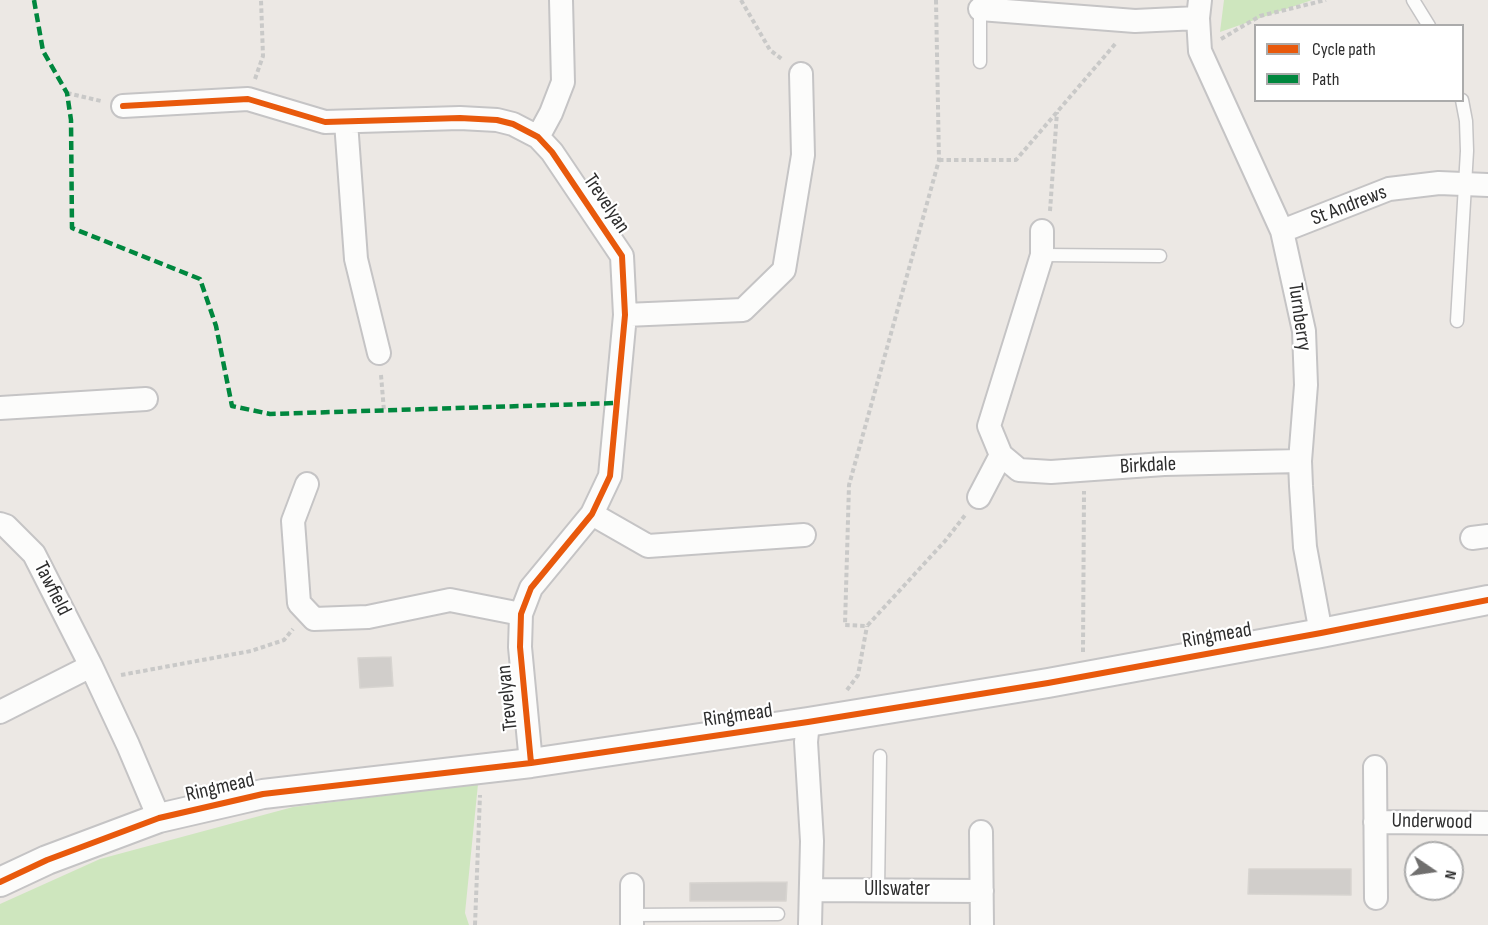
<!DOCTYPE html>
<style>
body{margin:0}
#map{position:relative;width:1488px;height:925px;overflow:hidden;background:#ece8e4;font-family:"Sofia Sans Condensed",sans-serif}
canvas{display:block}
.legend{position:absolute;left:1254px;top:24px;width:210px;height:78px;box-sizing:border-box;background:#fff;border:2px solid #ababab;margin:0;padding:8px 10px;list-style:none;font-size:18px;color:#2e2e2e}
.legend li{display:flex;align-items:center;gap:12px;height:30px}
.legend b{width:30px;border:2px solid #ababab}
.north{position:absolute;left:1404px;top:841px;width:60px;height:60px;box-sizing:border-box;background:#fff;border:2px solid #ababab;border-radius:50%;rotate:103deg;font-size:16px;font-weight:700;line-height:24px;text-align:center;color:#2e2e2e}
.north::after{content:'';display:block;margin:auto;width:21px;height:27px;background:#706f6e;clip-path:polygon(50% 0,100% 100%,50% 72%,0 100%)}
</style>
<div id="map">
<canvas width="1488" height="925"></canvas>
<ul class="legend">
<li><b style="height:8px;background:#e8590c"></b>Cycle path</li>
<li><b style="height:8px;background:#00873e"></b>Path</li>
</ul>
<div class="north">N</div>
</div>
<script>
const ctx = document.querySelector('canvas').getContext('2d');
ctx.lineJoin = 'round';
function fill(path, color) { ctx.fillStyle = color; ctx.fill(path, 'evenodd'); }
const shape = rows => new Path2D(rows.map(r => 'M' + r).join(''));
function trace(path, color, width, dash) { ctx.strokeStyle = color; ctx.lineWidth = width; ctx.lineCap = dash ? 'butt' : 'round'; ctx.setLineDash(dash || []); ctx.stroke(path); }
function label(font, color, halo, rows, align = 'center') {
  ctx.font = font + ' "Sofia Sans Condensed",sans-serif'; ctx.lineWidth = 4.5; ctx.setLineDash([]); ctx.textBaseline = 'middle'; ctx.strokeStyle = halo; ctx.fillStyle = color; for (const [text, x, y, turn = 0] of rows) {
    ctx.save(); ctx.translate(x, y); ctx.rotate((+turn || 0) * Math.PI / 180); ctx.textAlign = isNaN(turn) ? turn : align; if (halo) ctx.strokeText(text, 0, 0); ctx.fillText(text, 0, 0); ctx.restore();
  }
}
const green = shape([
 [1224,0,1312,0,1220,32],
 [478,784,465,913,469,925,0,925,0,904,100,859,293,807]
]);
const building = shape([
 [391,657,393,686,360,688,358,658,391,657],
 [1249,869,1351,869,1351,895,1248,894,1249,869],
 [787,882,786,901,690,901,690,883,787,882]
]);
const path = shape([
 [741,0,770,50,783,60],
 [936,0,939,160,849,485,845,625,867,626,945,541,966,514],
 [1221,39,1260,16,1326,0],
 [255,79,263,56,261,0],
 [67,93,101,101],
 [939,160,1016,160,1116,43],
 [1050,211,1057,112],
 [381,375,384,411],
 [1083,652,1084,491],
 [121,675,251,651,284,640,293,629],
 [847,690,858,675,867,626],
 [475,925,480,795]
]);
const service = shape([
 [1413,0,1429,26],
 [980,62,980,9],
 [1042,255,1160,256],
 [1457,321,1467,151,1466,121,1462,100],
 [878,890,880,756],
 [632,915,778,914]
]);
const minor = shape([
 [1200,0,1198,18,1200,51,1282,231,1304,331,1306,385,1300,461,1301,486,1305,547,1321,633],
 [980,9,1135,21,1198,18],
 [123,106,248,99,325,122,460,118,497,120,513,124,538,137,552,152,622,256,625,315,610,476,592,514,531,588,521,614,520,647,531,763],
 [346,122,356,259,379,353],
 [538,137,551,113,563,82,561,0],
 [1282,231,1389,189,1439,183,1488,185],
 [625,315,743,310,784,270,803,155,801,74],
 [0,408,146,399],
 [1001,455,1019,470,1051,472,1164,464,1300,461],
 [307,484,293,521,299,603,314,619,368,617,450,600,521,614],
 [979,497,1001,455,989,426,1042,255,1042,231],
 [592,514,648,546,804,535],
 [0,524,6,526,34,554,91,666,128,745,159,818],
 [1472,538,1488,536],
 [0,712,91,666],
 [808,722,806,742,812,841,810,925],
 [1375,767,1376,898],
 [1375,822,1488,823],
 [981,832,982,925],
 [811,890,982,891],
 [632,925,632,885]
]);
const tertiary = shape([
 [0,882,47,860,159,818,263,794,531,763,808,722,1048,683,1321,633,1488,600]
]);
const quiet = shape([
 [34,0,43,51,67,93,71,120,72,228,200,279,216,326,232,406,270,414,616,403]
]);
const cycleway = shape([
 [123,106,248,99,325,122,460,118,497,120,513,124,538,137,552,152,622,256,625,315,610,476,592,514,531,588,521,614,520,647,531,763],
 [0,882,47,860,159,818,263,794,531,763,808,722,1048,683,1321,633,1488,600]
]);
const streetNames = [
 ["Trevelyan",606,204,56],
 ["St Andrews",1349,206,-21],
 ["Turnberry",1299,317,82],
 ["Birkdale",1148,466,-3],
 ["Tawfield",52,589,63],
 ["Ringmead",1217,636,-10],
 ["Trevelyan",508,698,-96],
 ["Ringmead",738,716,-8],
 ["Ringmead",220,788,-13],
 ["Underwood",1432,822,1],
 ["Ullswater",897,890]
];
fill(green, '#cee6be');
fill(building, '#d1cecb');
trace(building, '#d7d4d0', 1.5);
trace(service, '#c5c4c5', 15);
trace(minor, '#c5c4c5', 26);
trace(tertiary, '#c5c4c5', 32);
trace(path, '#c9c9c8', 4, [4.5, 3]);
trace(service, '#fcfcfb', 12);
trace(minor, '#fcfcfb', 22);
trace(tertiary, '#fcfcfb', 28);
trace(quiet, '#00873e', 4.5, [9, 4.5]);
trace(cycleway, '#e8590c', 6);
label('21px', '#2e2e2e', '#fff', streetNames);
</script>
